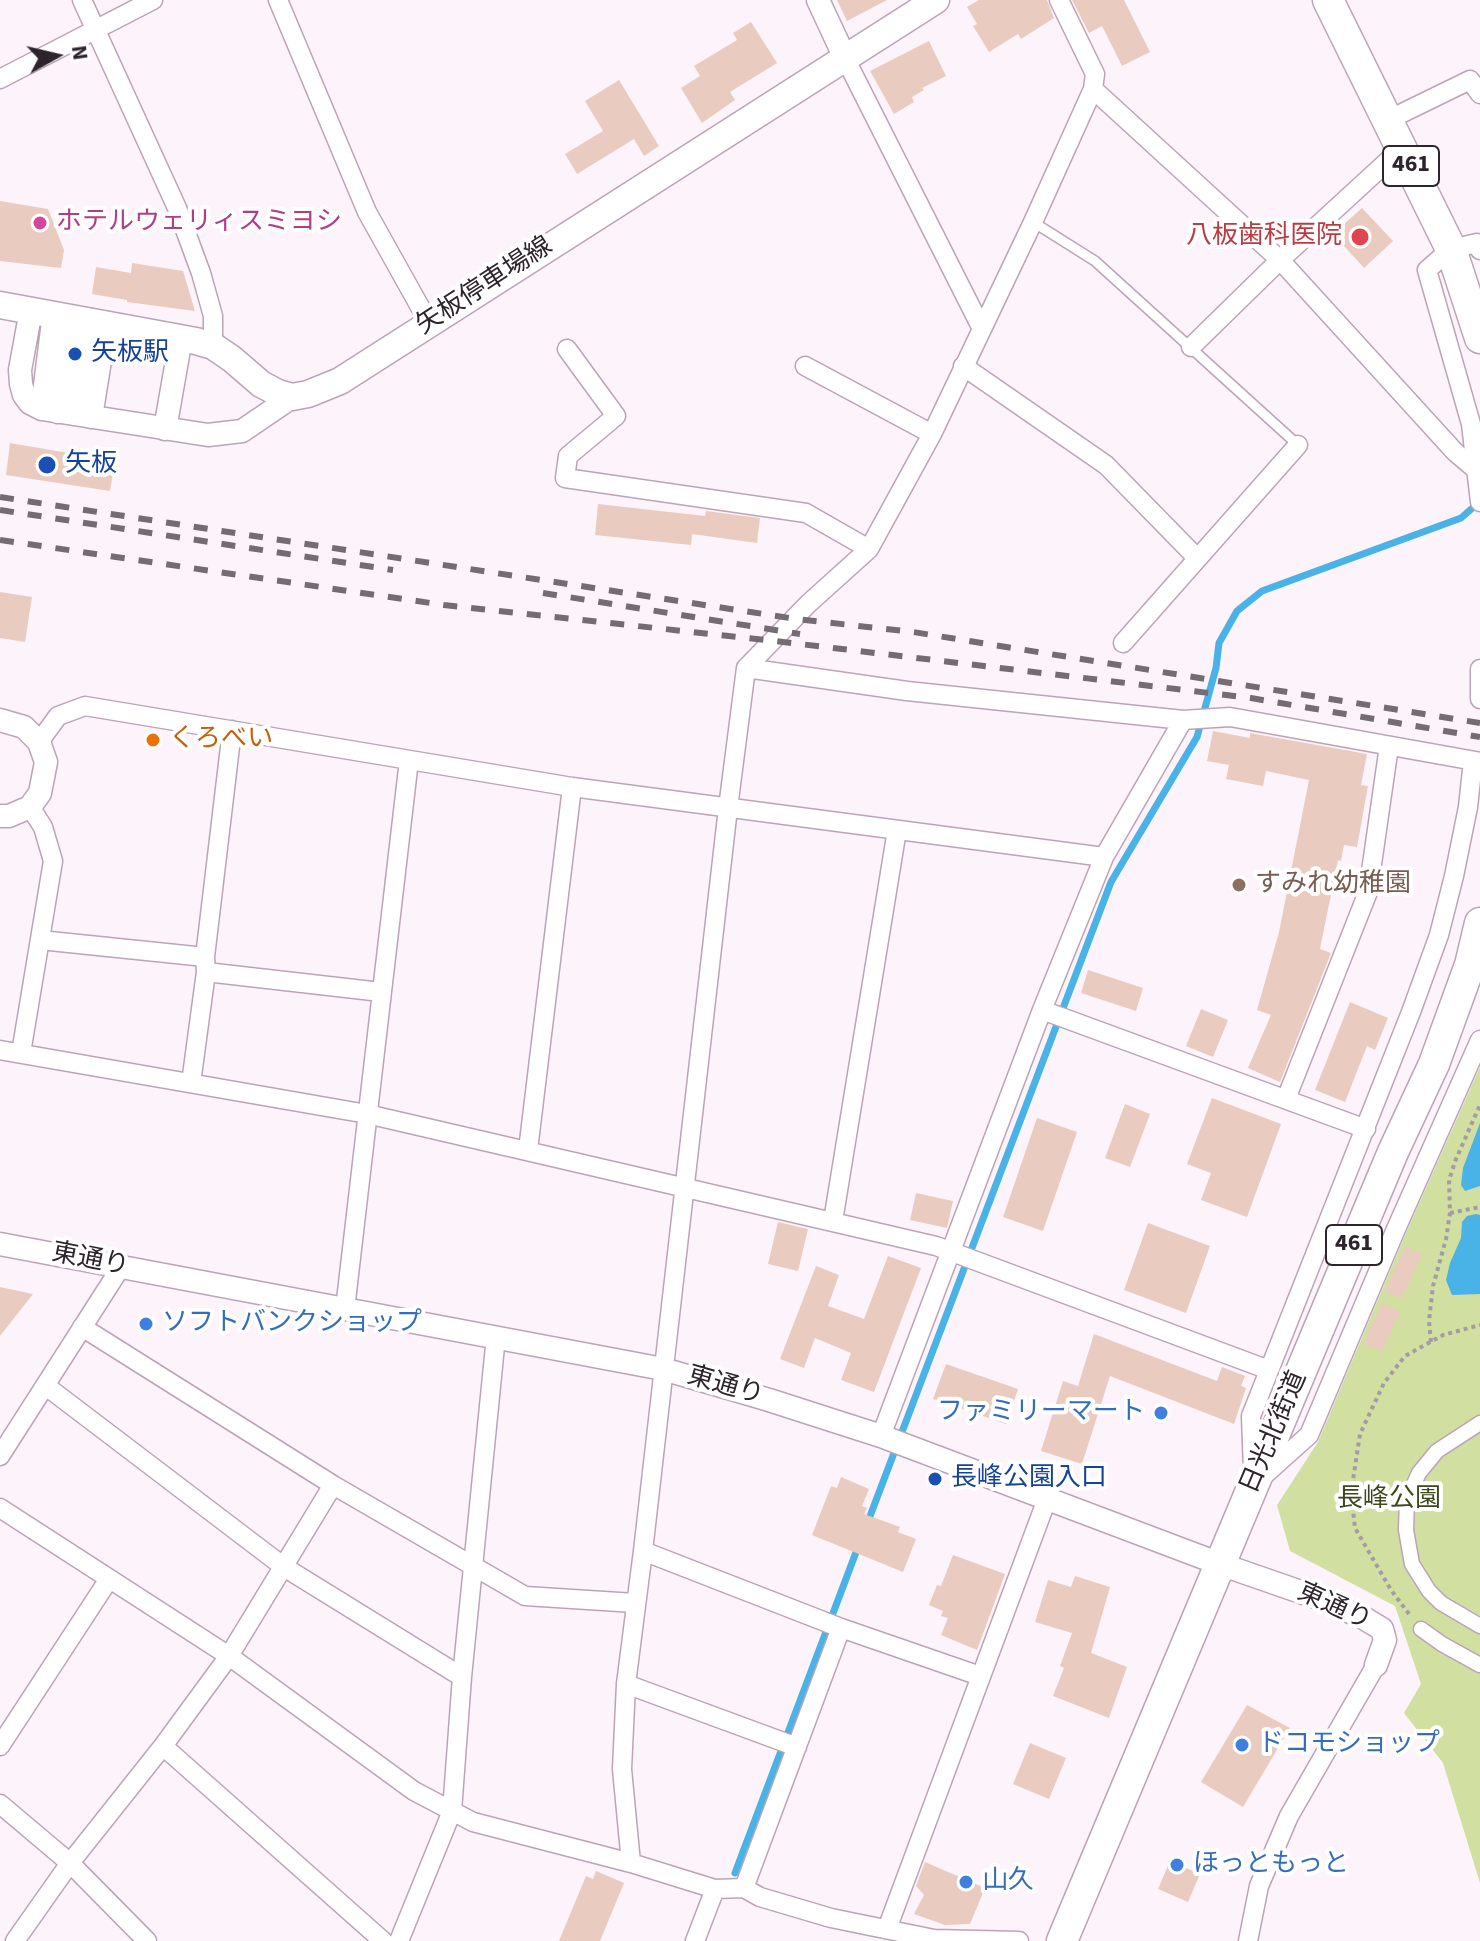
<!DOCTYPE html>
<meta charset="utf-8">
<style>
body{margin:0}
#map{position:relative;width:1480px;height:1941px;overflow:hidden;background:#fdf3fb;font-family:"Source Sans 3",sans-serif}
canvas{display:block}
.north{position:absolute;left:16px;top:16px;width:80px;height:80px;-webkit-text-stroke:6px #fff;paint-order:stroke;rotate:82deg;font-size:22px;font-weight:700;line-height:32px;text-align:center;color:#2d242c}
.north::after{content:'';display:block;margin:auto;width:28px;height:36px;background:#2d242c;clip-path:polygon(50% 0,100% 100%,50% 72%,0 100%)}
</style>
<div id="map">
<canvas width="1480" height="1941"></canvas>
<div class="north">N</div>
</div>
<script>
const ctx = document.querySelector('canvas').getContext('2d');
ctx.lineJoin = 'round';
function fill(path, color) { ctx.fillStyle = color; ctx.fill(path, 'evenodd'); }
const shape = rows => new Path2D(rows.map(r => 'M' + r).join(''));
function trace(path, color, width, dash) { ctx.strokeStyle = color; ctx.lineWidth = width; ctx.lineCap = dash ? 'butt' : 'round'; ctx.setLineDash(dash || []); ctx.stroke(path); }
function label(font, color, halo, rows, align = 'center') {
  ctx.font = font + ' "Source Sans 3","Noto Sans JP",sans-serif'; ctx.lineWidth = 8; ctx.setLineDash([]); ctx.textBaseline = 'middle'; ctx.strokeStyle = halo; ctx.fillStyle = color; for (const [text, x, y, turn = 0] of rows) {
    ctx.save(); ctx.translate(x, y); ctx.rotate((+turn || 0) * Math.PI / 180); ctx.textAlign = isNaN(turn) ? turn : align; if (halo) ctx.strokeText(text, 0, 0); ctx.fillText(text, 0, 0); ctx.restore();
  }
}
const green = shape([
 [1480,1067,1480,1883,1443,1763,1404,1713,1421,1684,1395,1606,1290,1551,1277,1505,1318,1442,1406,1233]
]);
const water = shape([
 [1480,1123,1480,1186,1465,1191,1461,1185,1463,1168],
 [1476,1214,1480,1215,1480,1294,1452,1295,1446,1280,1450,1263,1461,1238,1462,1222,1467,1216]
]);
const stream = shape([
 [867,1524,1111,882,1197,737,1216,668,1219,643,1237,611,1262,591,1461,518,1478,503],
 [735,1873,858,1547]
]);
const building = shape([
 [837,0,887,0,847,21],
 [979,0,1047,0,1054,18,1021,39,1018,34,989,52,973,26,977,24,967,7],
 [1072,0,1124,0,1150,52,1122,66,1102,26,1089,33],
 [751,22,777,63,730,92,735,100,702,123,681,88,700,76,694,66,737,40,733,33],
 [929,41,946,76,922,88,924,90,912,97,914,102,894,114,870,71],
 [619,80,659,146,644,156,634,139,577,174,565,154,603,131,585,101],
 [0,201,48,209,64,250,61,268,0,261],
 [1362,208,1393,241,1364,268,1333,234],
 [132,263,183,271,195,311,127,302,127,300,92,294,96,267,131,273],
 [10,443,115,461,110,491,6,475],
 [598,504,705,516,706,511,760,518,757,543,692,534,691,545,595,535],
 [0,592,32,597,25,642,0,638],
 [1213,731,1250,738,1250,733,1367,754,1361,785,1368,786,1357,847,1344,845,1341,861,1338,860,1320,949,1331,953,1280,1082,1248,1068,1271,1015,1257,1010,1279,932,1309,780,1266,771,1263,786,1226,779,1229,765,1207,761],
 [1088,970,1143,988,1136,1011,1081,993],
 [1350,1002,1388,1018,1375,1050,1367,1046,1345,1102,1315,1090],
 [1201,1009,1228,1020,1213,1057,1186,1046],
 [1212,1098,1281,1124,1247,1217,1201,1200,1211,1173,1187,1164],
 [1125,1104,1150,1114,1130,1167,1105,1158],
 [1037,1118,1077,1132,1043,1231,1003,1217],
 [916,1193,953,1201,947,1228,910,1220],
 [778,1222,808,1229,798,1271,768,1264],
 [1148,1223,1210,1246,1186,1313,1124,1290],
 [1405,1246,1422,1254,1402,1299,1385,1292],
 [888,1256,921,1268,874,1392,841,1380,851,1353,815,1338,804,1368,780,1359,816,1266,839,1275,828,1306,864,1319],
 [0,1287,33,1294,0,1336],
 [1382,1303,1400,1312,1381,1352,1364,1343],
 [1094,1334,1217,1381,1222,1367,1245,1376,1241,1386,1246,1388,1234,1424,1110,1376,1082,1464,1041,1451,1063,1381,1078,1386],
 [946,1364,1018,1389,1006,1424,933,1399],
 [841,1477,869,1489,862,1506,867,1508,864,1514,900,1527,898,1532,916,1539,903,1572,812,1535,831,1486,837,1488],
 [953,1555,1005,1574,977,1650,941,1635,948,1618,941,1616,943,1611,929,1605,937,1585,941,1586],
 [1075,1576,1110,1587,1091,1653,1127,1667,1109,1718,1053,1696,1064,1668,1060,1666,1072,1633,1035,1622,1048,1580,1071,1587],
 [1247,1705,1290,1728,1243,1807,1201,1782],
 [1030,1743,1066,1758,1049,1799,1013,1784],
 [1170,1861,1200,1874,1188,1902,1158,1889],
 [925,1862,985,1888,970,1924,945,1925,914,1914,924,1895,916,1886],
 [596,1871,624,1883,600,1941,559,1941,586,1876,593,1879]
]);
const path = shape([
 [1450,1213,1480,1207],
 [1431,1342,1429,1321,1433,1286,1446,1239,1450,1213,1449,1180,1456,1159,1480,1105],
 [1409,1614,1391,1590,1355,1528,1351,1493,1360,1434,1384,1383,1405,1356,1443,1335,1480,1325]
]);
const service = shape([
 [1033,222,1095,261,1298,445]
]);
const pedestrian = shape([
 [1480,1423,1437,1451,1419,1473,1407,1499,1406,1530,1412,1564,1429,1591,1441,1603,1480,1626],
 [1421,1629,1442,1644,1480,1665]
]);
const minor = shape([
 [82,0,177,208,201,273,213,316,213,346],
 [278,0,367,212,429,323],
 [845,58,982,329],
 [0,79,153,0],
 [1093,89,1280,260,1455,452,1475,469],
 [1388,120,1470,80,1480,94],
 [1480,250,1477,243,1451,249,1427,270,1471,424,1480,502],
 [1191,347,1280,260,1402,148],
 [567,349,616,416,568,456,565,478,806,513,869,549],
 [805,366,932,434],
 [963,366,1106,465,1197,558],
 [1123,643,1298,445],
 [746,668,907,691,1183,720,1104,857,1042,1010,881,1436],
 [1480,669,1480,699],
 [1183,720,1230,717,1480,762],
 [39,742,58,716,85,706,572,787,1104,857],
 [40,940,205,957],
 [206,972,381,992],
 [1042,1010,1366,1129],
 [0,1050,367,1114,936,1246,1269,1370],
 [21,1053,53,861,43,827,30,807],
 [191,1083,206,972,205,957,232,730],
 [1286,1099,1368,892,1389,746],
 [528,1150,572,787],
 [833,1221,897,830],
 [345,1309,409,760],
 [82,1327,333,1485,525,1596,635,1603],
 [46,1386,284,1567,462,1677],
 [0,1456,121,1267],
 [1253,1471,1251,1416,1411,1012,1439,935,1454,876,1468,807,1473,761],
 [1262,1477,1309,1435,1396,1229,1480,1040],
 [0,1508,229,1656,414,1791,473,1822,631,1863,715,1889,744,1888,760,1897,831,1918,934,1939,1019,1941],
 [643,1551,841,1628,980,1676],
 [626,1684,797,1747],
 [0,1746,109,1579],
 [163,1746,383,1941],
 [0,1804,70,1863,147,1941],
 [631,1863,622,1769,626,1684,643,1551,728,808,746,668,808,604,869,549,932,434,1033,222,1093,89,1095,74,1059,0],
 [744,1888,841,1628],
 [887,1929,1047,1499],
 [15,1941,70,1863,163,1746,229,1656,333,1485],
 [399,1941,452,1811,462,1677,496,1336],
 [695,1941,715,1889],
 [1248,1941,1259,1886,1289,1816,1376,1665]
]);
const tertiary = shape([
 [818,0,845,58],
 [31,310,20,370,21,384,24,395,30,403,42,409,208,435,242,431,292,397],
 [42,409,54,314],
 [58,412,71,317],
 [74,414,87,320],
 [91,417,106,323],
 [165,429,181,338],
 [0,720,24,727,39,742,46,762,40,793,30,807,9,816,0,816],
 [0,1244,663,1369,769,1400,881,1436,1220,1564,1318,1598,1362,1617,1382,1629,1385,1640,1376,1665]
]);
const secondary = shape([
 [0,305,196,341,213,346,232,359,261,384,278,393,292,397,308,394,340,381,936,0]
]);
const trunk = shape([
 [1328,0,1451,249,1480,338],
 [1062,1941,1393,1152,1434,1064,1470,965,1480,923]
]);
const rail = shape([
 [0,497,796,619,913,632,1480,723],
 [0,510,393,570],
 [0,540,444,605,775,641,1251,698,1480,737],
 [543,593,800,634]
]);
const markers = [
 [40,223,8,"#d1479c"],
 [1360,237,10,"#e0444e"],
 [75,354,8,"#1a4fb4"],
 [47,465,10,"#1a4fb4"],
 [153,740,8,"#e8710a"],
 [1239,885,8,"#8d6e63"],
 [146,1324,8,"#3f7fe0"],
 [1161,1413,8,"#3f7fe0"],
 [935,1479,8,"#1a4fb4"],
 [1242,1745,8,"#3f7fe0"],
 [1177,1865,8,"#3f7fe0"],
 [966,1882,8,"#3f7fe0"]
];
const shields = [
 [1411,166,56],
 [1354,1245,56]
];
const shieldNames = [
 ["461",1411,166],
 ["461",1354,1245]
];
const hotelNames = [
 ["ホテルウェリィスミヨシ",56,223]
];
const healthNames = [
 ["八板歯科医院",1342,237]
];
const streetNames = [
 ["矢板停車場線",485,287,-33],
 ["東通り",90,1261,11],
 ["東通り",725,1387,16],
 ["日光北街道",1275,1433,-67],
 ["東通り",1334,1608,24]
];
const transitNames = [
 ["矢板駅",91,354],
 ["矢板",65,465],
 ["長峰公園入口",951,1479]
];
const foodNames = [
 ["くろべい",169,740]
];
const educationNames = [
 ["すみれ幼稚園",1255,885]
];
const shopNames = [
 ["ソフトバンクショップ",162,1324],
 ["ファミリーマート",1145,1413,"right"],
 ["ドコモショップ",1258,1745],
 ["ほっともっと",1193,1865],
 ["山久",982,1882]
];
const parkNames = [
 ["長峰公園",1389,1500]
];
fill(green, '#d1dfa1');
fill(water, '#49b2e6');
trace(stream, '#49b2e6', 7);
fill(building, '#eacbbf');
trace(service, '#bba4b8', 12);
trace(pedestrian, '#bba4b8', 17);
trace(minor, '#bba4b8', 21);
trace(tertiary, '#bba4b8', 25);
trace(secondary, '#bba4b8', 29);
trace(trunk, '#bba4b8', 33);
trace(path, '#a59ba3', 4, [4, 4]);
trace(service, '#fff', 9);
trace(pedestrian, '#fff', 14);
trace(minor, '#fff', 18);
trace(tertiary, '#fff', 22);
trace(secondary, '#fff', 26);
trace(trunk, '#fff', 30);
trace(rail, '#746b73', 6, [14, 14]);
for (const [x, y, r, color] of markers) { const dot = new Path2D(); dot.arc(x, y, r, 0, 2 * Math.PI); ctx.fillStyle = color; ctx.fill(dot); trace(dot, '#fff', 3); }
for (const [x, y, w] of shields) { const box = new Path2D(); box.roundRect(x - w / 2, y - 20, w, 40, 6); ctx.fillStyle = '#fff'; ctx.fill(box); trace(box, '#2d242c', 2); }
label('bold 24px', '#2d242c', null, shieldNames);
label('26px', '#b23c85', '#fff', hotelNames, 'left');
label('26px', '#be3a42', '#fff', healthNames, 'right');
label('26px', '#2d242c', '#fff', streetNames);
label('26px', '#164399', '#fff', transitNames, 'left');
label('26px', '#c56008', '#fff', foodNames, 'left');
label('26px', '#785e54', '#fff', educationNames, 'left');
label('26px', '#366cbe', '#fff', shopNames, 'left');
label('26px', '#3e461e', '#fff', parkNames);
</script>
